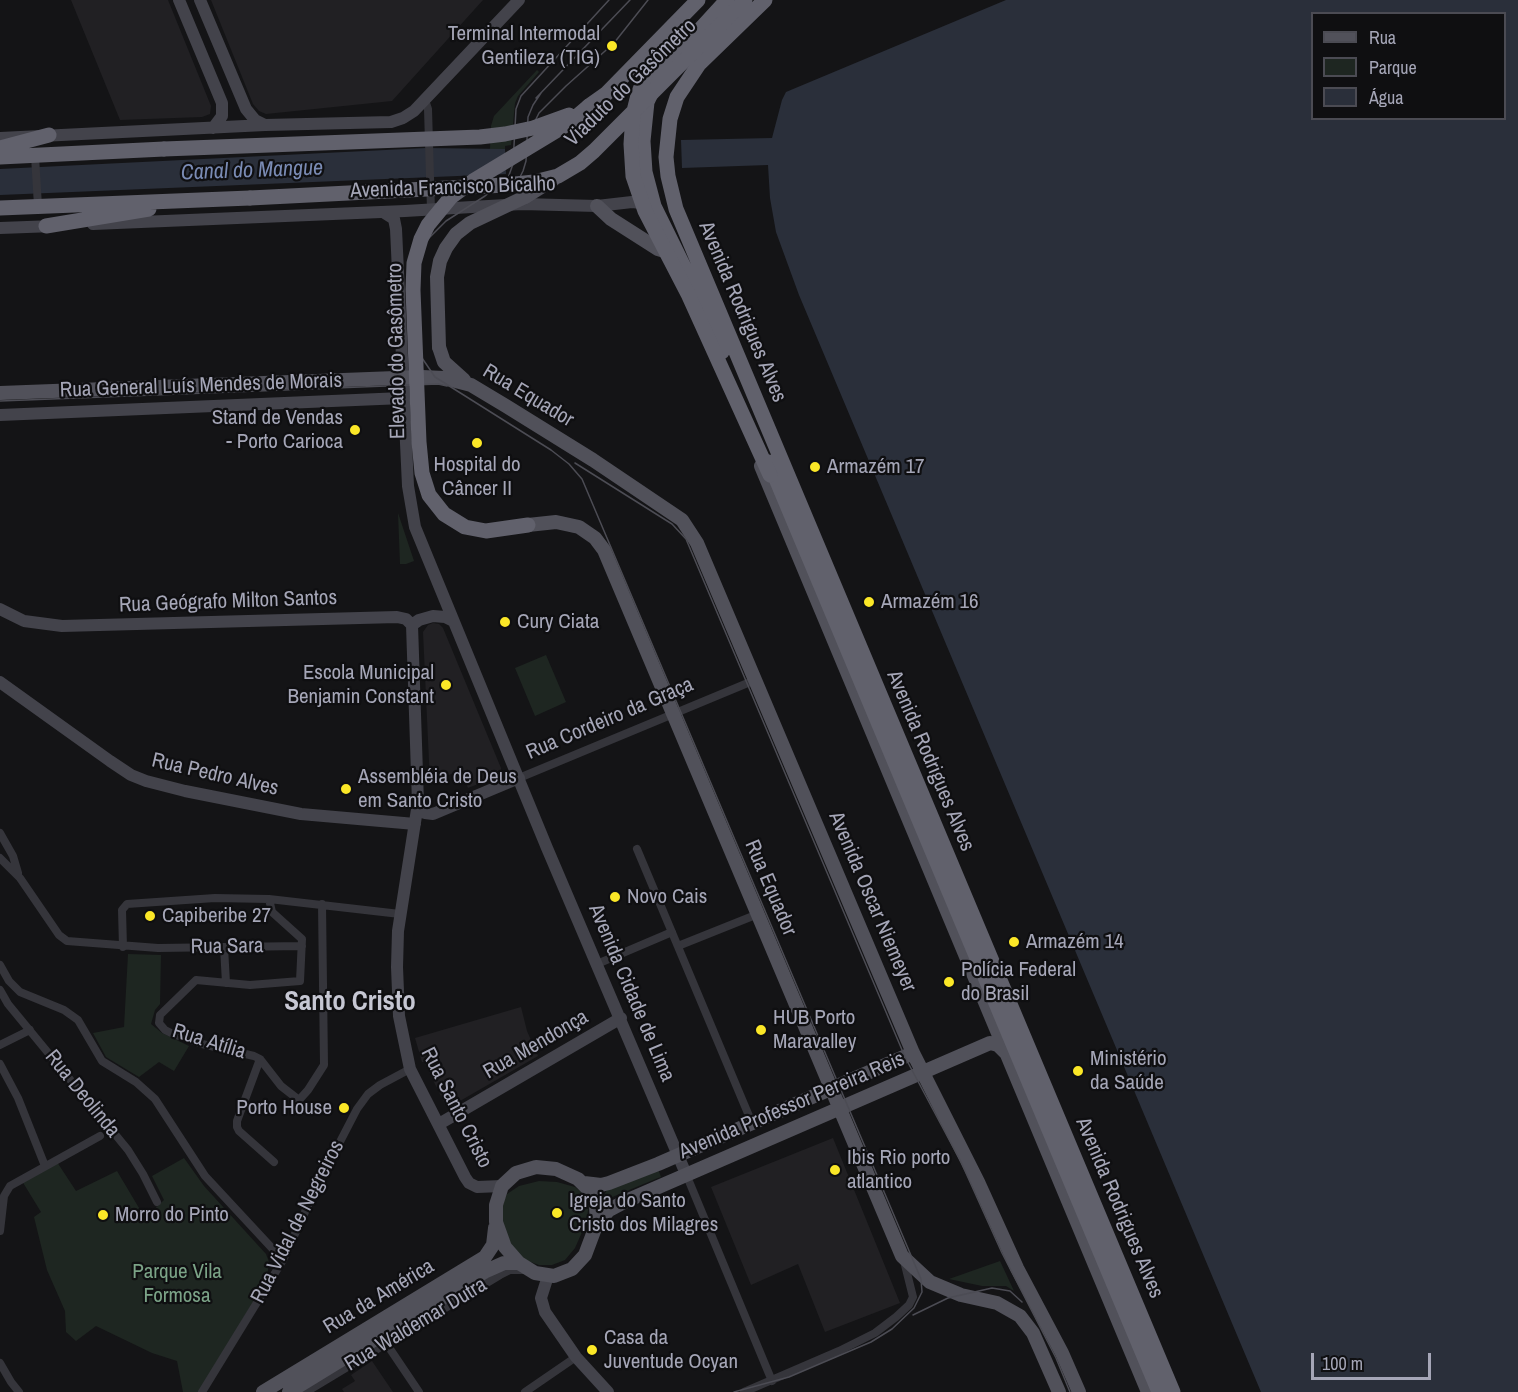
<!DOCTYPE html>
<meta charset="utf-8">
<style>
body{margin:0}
#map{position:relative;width:1518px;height:1392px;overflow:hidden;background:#141416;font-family:"Archivo Narrow",sans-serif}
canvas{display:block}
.legend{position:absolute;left:1311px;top:12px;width:195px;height:108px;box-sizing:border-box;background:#0f0f11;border:2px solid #4b4b53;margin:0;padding:8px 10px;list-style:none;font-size:18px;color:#a5a6b7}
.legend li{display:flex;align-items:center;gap:12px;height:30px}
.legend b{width:30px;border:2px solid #4b4b53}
.scale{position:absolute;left:1311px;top:1353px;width:120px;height:27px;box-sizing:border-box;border:3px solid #a5a6b7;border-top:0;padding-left:8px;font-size:18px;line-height:21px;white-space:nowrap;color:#a5a6b7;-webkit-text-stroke:4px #0f0f11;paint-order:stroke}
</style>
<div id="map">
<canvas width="1518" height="1392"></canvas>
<ul class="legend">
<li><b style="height:8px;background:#51515a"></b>Rua</li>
<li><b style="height:16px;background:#1e2621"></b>Parque</li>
<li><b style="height:16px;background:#2a2f3a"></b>Água</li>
</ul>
<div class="scale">100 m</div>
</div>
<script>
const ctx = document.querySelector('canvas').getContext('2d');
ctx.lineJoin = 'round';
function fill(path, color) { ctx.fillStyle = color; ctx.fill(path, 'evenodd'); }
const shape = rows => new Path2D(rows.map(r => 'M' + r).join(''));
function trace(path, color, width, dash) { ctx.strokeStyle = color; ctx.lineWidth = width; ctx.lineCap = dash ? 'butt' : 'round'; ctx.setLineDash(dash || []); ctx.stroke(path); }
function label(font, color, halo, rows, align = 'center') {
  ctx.font = font + ' "Archivo Narrow",sans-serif'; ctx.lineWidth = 4.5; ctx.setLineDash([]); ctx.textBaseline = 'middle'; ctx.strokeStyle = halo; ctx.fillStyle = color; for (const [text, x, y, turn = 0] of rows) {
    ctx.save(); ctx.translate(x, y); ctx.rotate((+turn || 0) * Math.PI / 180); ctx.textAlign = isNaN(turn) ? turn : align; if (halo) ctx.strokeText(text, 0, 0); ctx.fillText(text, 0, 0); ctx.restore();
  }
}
const built = shape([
 [71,0,168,0,211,106,210,114,202,117,120,120],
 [211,0,483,0,392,101,266,114,259,111,253,104],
 [433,623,439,624,443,628,501,768,501,773,496,777,468,788,463,776,458,778,456,772,430,783,423,632,428,625],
 [521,1007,527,1031,538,1056,453,1105,445,1104,424,1062,422,1062,415,1038],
 [833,1138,900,1303,825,1332,798,1264,751,1285,711,1187],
 [372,1361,393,1392,344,1392,342,1389,355,1381,351,1375]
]);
const green = shape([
 [537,70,539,72,518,96,515,103,511,145,505,146,505,149,490,149,491,126,494,116],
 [398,513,414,561,406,564,400,564],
 [546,655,566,702,535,716,515,668],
 [128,954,161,955,160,1004,155,1010,151,1024,162,1033,189,1046,174,1071,159,1062,139,1077,106,1057,93,1033,124,1027],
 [184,1158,204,1186,266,1254,269,1262,267,1278,200,1392,183,1392,177,1361,152,1353,96,1326,76,1341,66,1332,65,1311,47,1270,34,1217,41,1212,22,1181,57,1162,76,1191,117,1171,145,1218,164,1200,152,1176],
 [658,1169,661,1177,658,1178,610,1198,605,1197,604,1195,607,1190],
 [539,1181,557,1182,575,1187,585,1195,589,1204,586,1223,575,1248,565,1260,552,1265,539,1265,525,1260,513,1248,503,1227,502,1211,504,1200,507,1194,519,1186],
 [1000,1261,1014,1291,1006,1286,982,1286,949,1279]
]);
const water = shape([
 [1006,0,1518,0,1518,1392,1261,1392,799,295,776,232,770,198,768,165,682,168,681,140,772,138,782,100,786,92],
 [1312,14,1504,14,1504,118,1312,118],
 [426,148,505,149,506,174,0,195,0,169]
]);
const street = shape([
 [425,100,428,109,431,210],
 [35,156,38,206],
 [519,778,755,680],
 [0,833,13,856,18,873],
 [637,849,752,1123],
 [0,858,20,878,59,935,67,941,158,948,302,946],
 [269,899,272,912,302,939,300,981,250,985,196,980,160,1015,159,1023,165,1030,173,1034,202,1044,254,1056,260,1059,281,1086,299,1100,308,1090,324,1065,322,904],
 [678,946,758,914],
 [123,947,122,910,127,904,215,898,269,899,400,914],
 [224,947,226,983],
 [597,964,672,932],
 [0,965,9,981,20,992,64,1010,78,1020,102,1061,136,1082,155,1099,205,1176,283,1260],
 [0,990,8,1004,128,1150,143,1174,157,1202],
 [0,1045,30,1030],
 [260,1059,237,1121,237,1127,239,1131,274,1162],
 [0,1064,18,1098,45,1166],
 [686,1174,772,1381],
 [0,1231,4,1196,10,1186,100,1136],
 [386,1343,419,1392],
 [0,1363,11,1382,19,1392],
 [202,1392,283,1260,315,1190,357,1109,368,1094,380,1085,410,1069],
 [306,1392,500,1275,510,1270,523,1270],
 [525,1392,576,1357],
 [744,1392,839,1351,875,1333,896,1317,909,1305,913,1297,904,1261]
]);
const secondary = shape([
 [179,0,222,103,222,116,213,128],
 [200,0,246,109,255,120,265,125],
 [0,138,265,125,391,122,403,118,414,111,519,0],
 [383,212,394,219,396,229,408,486,415,527,547,848,686,1174],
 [93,224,405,211,522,204,597,206,632,202,650,204],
 [0,228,54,226],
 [0,415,403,398],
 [0,609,24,621,62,626,397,617,406,619,412,625],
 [412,625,418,803,398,931,397,967,399,1016,410,1069,465,1177,469,1183,477,1187,502,1186],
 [412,625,419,620,433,616,445,617,453,621],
 [0,682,110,761,131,775,146,781,185,791,301,814,415,824],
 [418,803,425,813,433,814,519,778],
 [439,1124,621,1018],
 [548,1276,541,1298,545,1312,576,1357,608,1392]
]);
const primary = shape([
 [525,197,554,179],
 [597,206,611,219,658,249,671,253],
 [439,347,444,362,464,380],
 [0,393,422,377,444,378,471,385,506,406,593,460,682,520,697,543,913,1053,978,1182,1017,1268,1062,1353,1079,1392],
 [761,466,1148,1392],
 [528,525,556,522,579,527,595,538,604,550,902,1256,930,1282,961,1295,997,1303,1020,1316,1033,1333,1059,1392],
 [536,1167,556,1169,578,1179,592,1193,596,1206,597,1223,585,1255,572,1269,554,1276,535,1273,519,1263,505,1247,496,1222,496,1205,502,1186,516,1173,536,1167],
 [584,1183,601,1185,609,1183,658,1164,913,1053],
 [597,1223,609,1210,626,1201,990,1043,998,1045,1006,1053],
 [263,1392,485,1257,493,1245,495,1228],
 [289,1392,486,1271,504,1263,519,1263]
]);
const highway = shape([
 [765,0,699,64,677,97,670,119,666,157,668,176,676,209,1173,1392],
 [589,106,606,94,698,0],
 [0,148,49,135],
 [0,157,164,149],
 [0,208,250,198],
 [46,226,149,209],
 [722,352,691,281,654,206,645,172,643,141,647,102,662,71,727,0],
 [769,462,1159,1392]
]);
const tram = shape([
 [609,0,521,96,516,109,513,164,508,178,485,196,446,221,427,240,422,250,417,274,419,343,422,358,435,377,551,450,569,464,582,479,921,1279,922,1292,914,1308,892,1329,871,1342,789,1377,734,1392],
 [536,98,630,0],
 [531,129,539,113,566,86,614,43,648,0],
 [504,188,520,177,523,171,526,161,528,117,533,105,541,93],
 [0,401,438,384,447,386],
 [575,463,672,524,686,539,905,1057,961,1162,1002,1253,1056,1358,1070,1392],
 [913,1315,948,1298,992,1288,1010,1291,1022,1302]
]);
const primaryBridge = shape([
 [439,347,437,277,440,261,446,248,456,234,470,223,525,197]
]);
const highwayBridge = shape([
 [674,25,652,57,638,95,633,115,631,144,633,176,645,211,688,294,770,475],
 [164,149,480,137,505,134,533,128,569,115],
 [250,198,506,185,534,182,558,176,580,163,594,151,745,0],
 [528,525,486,531,465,527,444,514,429,495,422,473,419,442,413,290,414,263,421,239,428,225,451,197,473,181,569,123,589,106]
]);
const markers = [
 [612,46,6,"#fbe727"],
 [355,430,6,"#fbe727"],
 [477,443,6,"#fbe727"],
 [815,467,6,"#fbe727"],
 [869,602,6,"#fbe727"],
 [505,622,6,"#fbe727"],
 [446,685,6,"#fbe727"],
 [346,789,6,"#fbe727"],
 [615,897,6,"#fbe727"],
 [150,916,6,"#fbe727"],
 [1014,942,6,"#fbe727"],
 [949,982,6,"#fbe727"],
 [761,1030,6,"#fbe727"],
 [1078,1071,6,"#fbe727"],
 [344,1108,6,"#fbe727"],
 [835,1170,6,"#fbe727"],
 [557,1213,6,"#fbe727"],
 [103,1215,6,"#fbe727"],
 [592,1350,6,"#fbe727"]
];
const poiNames = [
 ["Terminal Intermodal",600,34,"right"],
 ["Gentileza (TIG)",600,58,"right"],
 ["Stand de Vendas",343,418,"right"],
 ["- Porto Carioca",343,442,"right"],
 ["Hospital do",477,465,"center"],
 ["Câncer II",477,489,"center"],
 ["Armazém 17",827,467],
 ["Armazém 16",881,602],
 ["Cury Ciata",517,622],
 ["Escola Municipal",434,673,"right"],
 ["Benjamin Constant",434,697,"right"],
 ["Assembléia de Deus",358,777],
 ["em Santo Cristo",358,801],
 ["Novo Cais",627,897],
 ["Capiberibe 27",162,916],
 ["Armazém 14",1026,942],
 ["Polícia Federal",961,970],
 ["do Brasil",961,994],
 ["HUB Porto",773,1018],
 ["Maravalley",773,1042],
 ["Ministério",1090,1059],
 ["da Saúde",1090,1083],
 ["Porto House",332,1108,"right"],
 ["Ibis Rio porto",847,1158],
 ["atlantico",847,1182],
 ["Igreja do Santo",569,1201],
 ["Cristo dos Milagres",569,1225],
 ["Morro do Pinto",115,1215],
 ["Casa da",604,1338],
 ["Juventude Ocyan",604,1362]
];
const streetNames = [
 ["Viaduto do Gasômetro",631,83,-44],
 ["Avenida Francisco Bicalho",453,188,-2],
 ["Avenida Rodrigues Alves",742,312,67],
 ["Elevado do Gasômetro",397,351,-91],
 ["Rua General Luís Mendes de Morais",201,386,-2],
 ["Rua Equador",528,396,31],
 ["Rua Geógrafo Milton Santos",228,602,-2],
 ["Rua Cordeiro da Graça",610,719,-23],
 ["Avenida Rodrigues Alves",930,761,67],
 ["Rua Pedro Alves",215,775,13],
 ["Rua Equador",770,888,67],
 ["Avenida Oscar Niemeyer",872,902,67],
 ["Rua Sara",227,947,-1],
 ["Avenida Cidade de Lima",631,993,67],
 ["Rua Atília",209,1042,17],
 ["Rua Mendonça",536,1045,-30],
 ["Rua Deolinda",82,1094,51],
 ["Avenida Professor Pereira Reis",792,1106,-23],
 ["Rua Santo Cristo",456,1108,63],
 ["Avenida Rodrigues Alves",1119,1208,67],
 ["Rua Vidal de Negreiros",298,1222,-63],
 ["Rua da América",379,1297,-31],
 ["Rua Waldemar Dutra",416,1325,-31]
];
const parkNames = [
 ["Parque Vila",177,1272],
 ["Formosa",177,1296]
];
const waterNames = [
 ["Canal do Mangue",252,171,-2]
];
const districtNames = [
 ["Santo Cristo",350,1003]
];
fill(built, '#212023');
fill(green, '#1e2621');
fill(water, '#2a2f3a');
trace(street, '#35353b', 8);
trace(secondary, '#43434b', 12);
trace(primary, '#51515a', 14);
trace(highway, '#61616c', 15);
trace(tram, '#4c4c54', 1.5);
trace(primaryBridge, '#51515a', 14);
trace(highwayBridge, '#61616c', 15);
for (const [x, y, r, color] of markers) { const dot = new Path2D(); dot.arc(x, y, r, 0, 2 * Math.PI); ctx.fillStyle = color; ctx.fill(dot); trace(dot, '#0f0f11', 2); }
label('21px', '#a5a6b7', '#0f0f11', poiNames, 'left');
label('21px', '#a5a6b7', '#0f0f11', streetNames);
label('21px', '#7ba387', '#0f0f11', parkNames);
label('italic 22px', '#7a8bb4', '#0f0f11', waterNames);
label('bold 27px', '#c6c7d3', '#0f0f11', districtNames);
</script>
